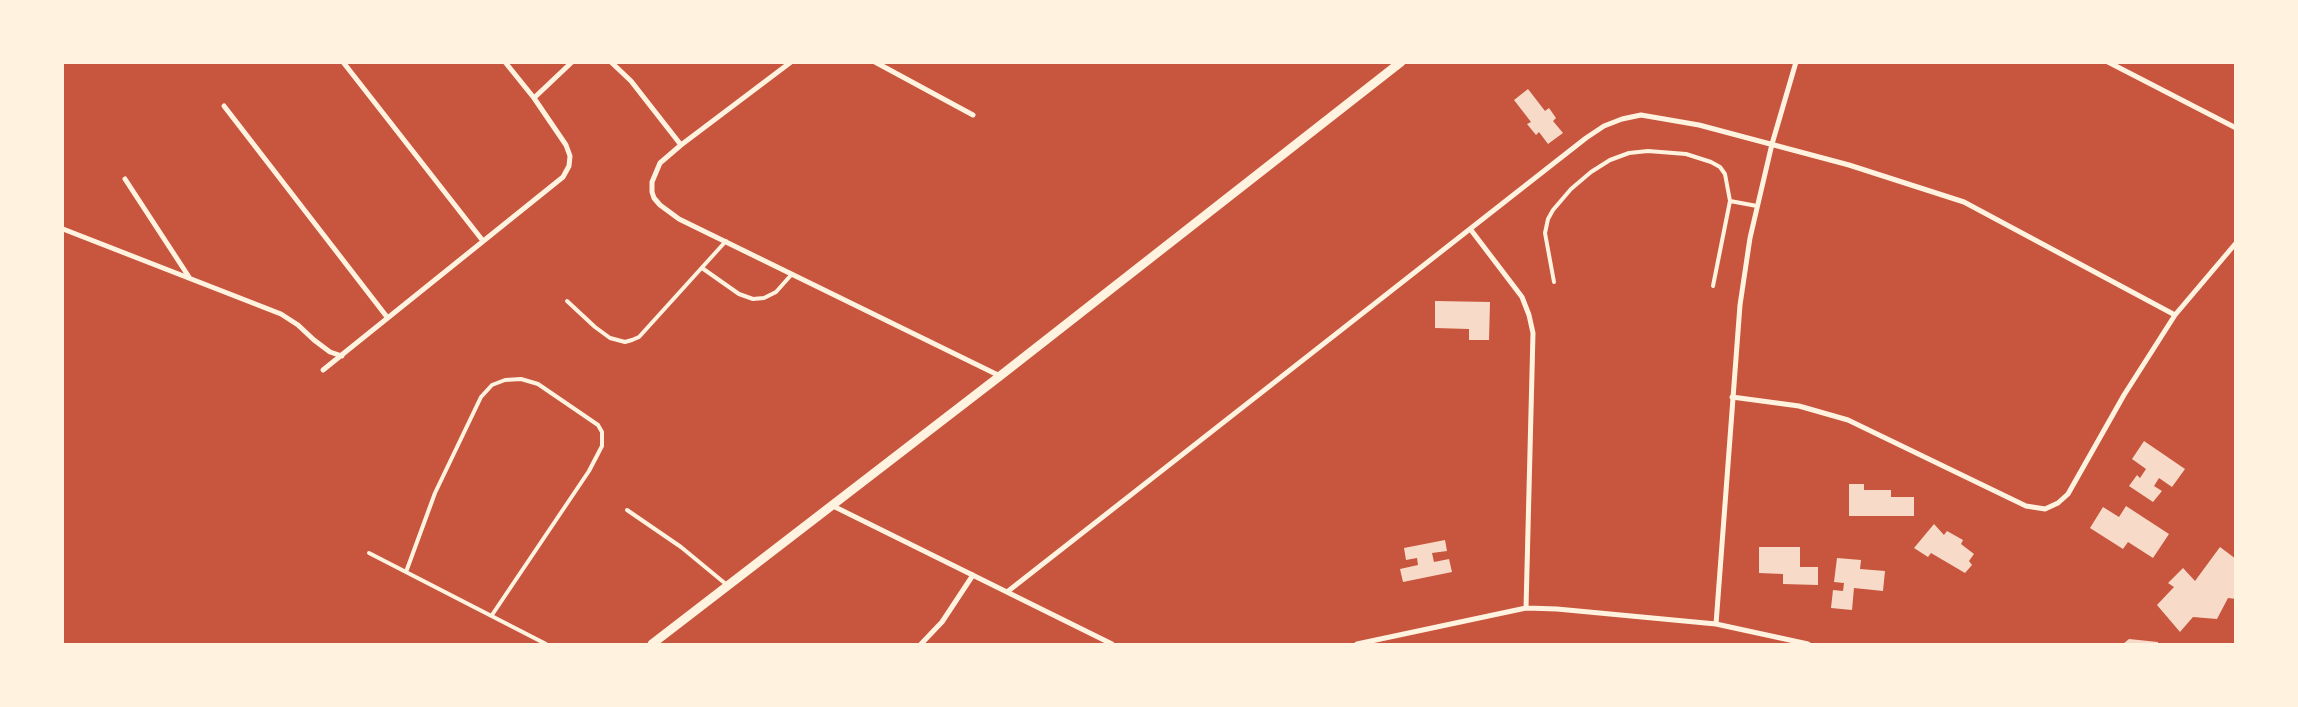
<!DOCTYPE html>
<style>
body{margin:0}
#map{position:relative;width:2298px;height:707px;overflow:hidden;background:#c8553d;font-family:"Asap Condensed",sans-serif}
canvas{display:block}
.frame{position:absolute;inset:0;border:64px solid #fff3e0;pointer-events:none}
</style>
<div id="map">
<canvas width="2298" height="707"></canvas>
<div class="frame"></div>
</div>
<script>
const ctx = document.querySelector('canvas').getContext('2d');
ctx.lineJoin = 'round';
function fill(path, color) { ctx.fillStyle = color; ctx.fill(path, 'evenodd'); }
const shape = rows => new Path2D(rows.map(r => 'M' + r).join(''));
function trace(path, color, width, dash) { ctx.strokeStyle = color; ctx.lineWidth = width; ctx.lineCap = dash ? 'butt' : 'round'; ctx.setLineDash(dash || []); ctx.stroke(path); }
const building = shape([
 [1528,89,1545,111,1549,108,1556,118,1553,121,1563,133,1548,144,1539,132,1536,135,1527,124,1531,122,1514,100],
 [1435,301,1490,302,1489,340,1469,340,1469,329,1435,328],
 [2144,441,2185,469,2172,487,2159,478,2154,486,2162,491,2153,502,2129,486,2137,475,2140,478,2146,469,2132,459],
 [1849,484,1864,484,1864,490,1891,490,1891,497,1914,497,1914,516,1849,516],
 [2126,506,2169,534,2153,558,2128,542,2123,549,2090,528,2103,507,2119,517],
 [1934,524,1944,535,1947,531,1963,540,1961,544,1974,554,1969,561,1972,565,1965,573,1931,553,1928,557,1914,548],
 [1445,540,1447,551,1432,553,1434,562,1449,559,1452,572,1403,582,1400,569,1418,565,1417,558,1406,560,1404,548],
 [1759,547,1800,547,1800,567,1818,567,1818,585,1783,584,1783,574,1759,573],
 [2220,547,2236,559,2236,599,2228,598,2217,619,2193,617,2180,632,2157,605,2174,587,2168,583,2183,568,2195,581],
 [1837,558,1861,560,1860,569,1885,571,1883,591,1854,588,1852,610,1831,608,1833,590,1843,591,1844,583,1834,582],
 [2129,639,2158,642,2158,644,2123,644]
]);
const service = shape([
 [702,268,739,294,753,299,764,298,776,292,792,274],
 [1554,282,1545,233,1548,219,1553,210,1571,189,1591,172,1610,160,1629,153,1648,151,1686,154,1711,162,1720,167,1725,174,1730,201,1757,206],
 [1713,286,1730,201],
 [567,301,595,327,610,338,625,342,632,340,639,337,726,241],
 [627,510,681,547,727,585],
 [369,553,546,644],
 [406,572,435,493,481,397,492,385,505,380,521,379,538,384,598,425,602,432,602,446,589,471,492,615]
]);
const minor = shape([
 [343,62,483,241],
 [611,62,631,81,681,145],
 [791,62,681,145,660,163,652,182,652,192,654,198,660,205,679,219,1000,376],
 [875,62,973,115],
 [2108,62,2236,128],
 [534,98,572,62],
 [224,106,387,317],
 [125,179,189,277],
 [63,229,281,314,298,325,314,340,330,352,342,356],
 [1471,230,1522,297,1529,315,1533,333,1526,608],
 [323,370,563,177,569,166,570,156,566,145,534,98,505,62],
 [1732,397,1799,406,1848,420,2026,506,2045,509,2058,503,2068,494,2124,395,2175,315,2236,243],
 [831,505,1112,644],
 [1007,592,1586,138,1604,126,1622,119,1641,115,1699,125,1849,165,1964,202,2175,315],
 [1716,624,1740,305,1750,238,1772,144,1796,62],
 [921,644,942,622,973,575],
 [1357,644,1526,608,1557,609,1716,624,1808,644]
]);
const tertiary = shape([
 [652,644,1000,376,1401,62]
]);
fill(building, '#f7dbc8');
trace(service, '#fff3e0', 4);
trace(minor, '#fff3e0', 5);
trace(tertiary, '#fff3e0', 9);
</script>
